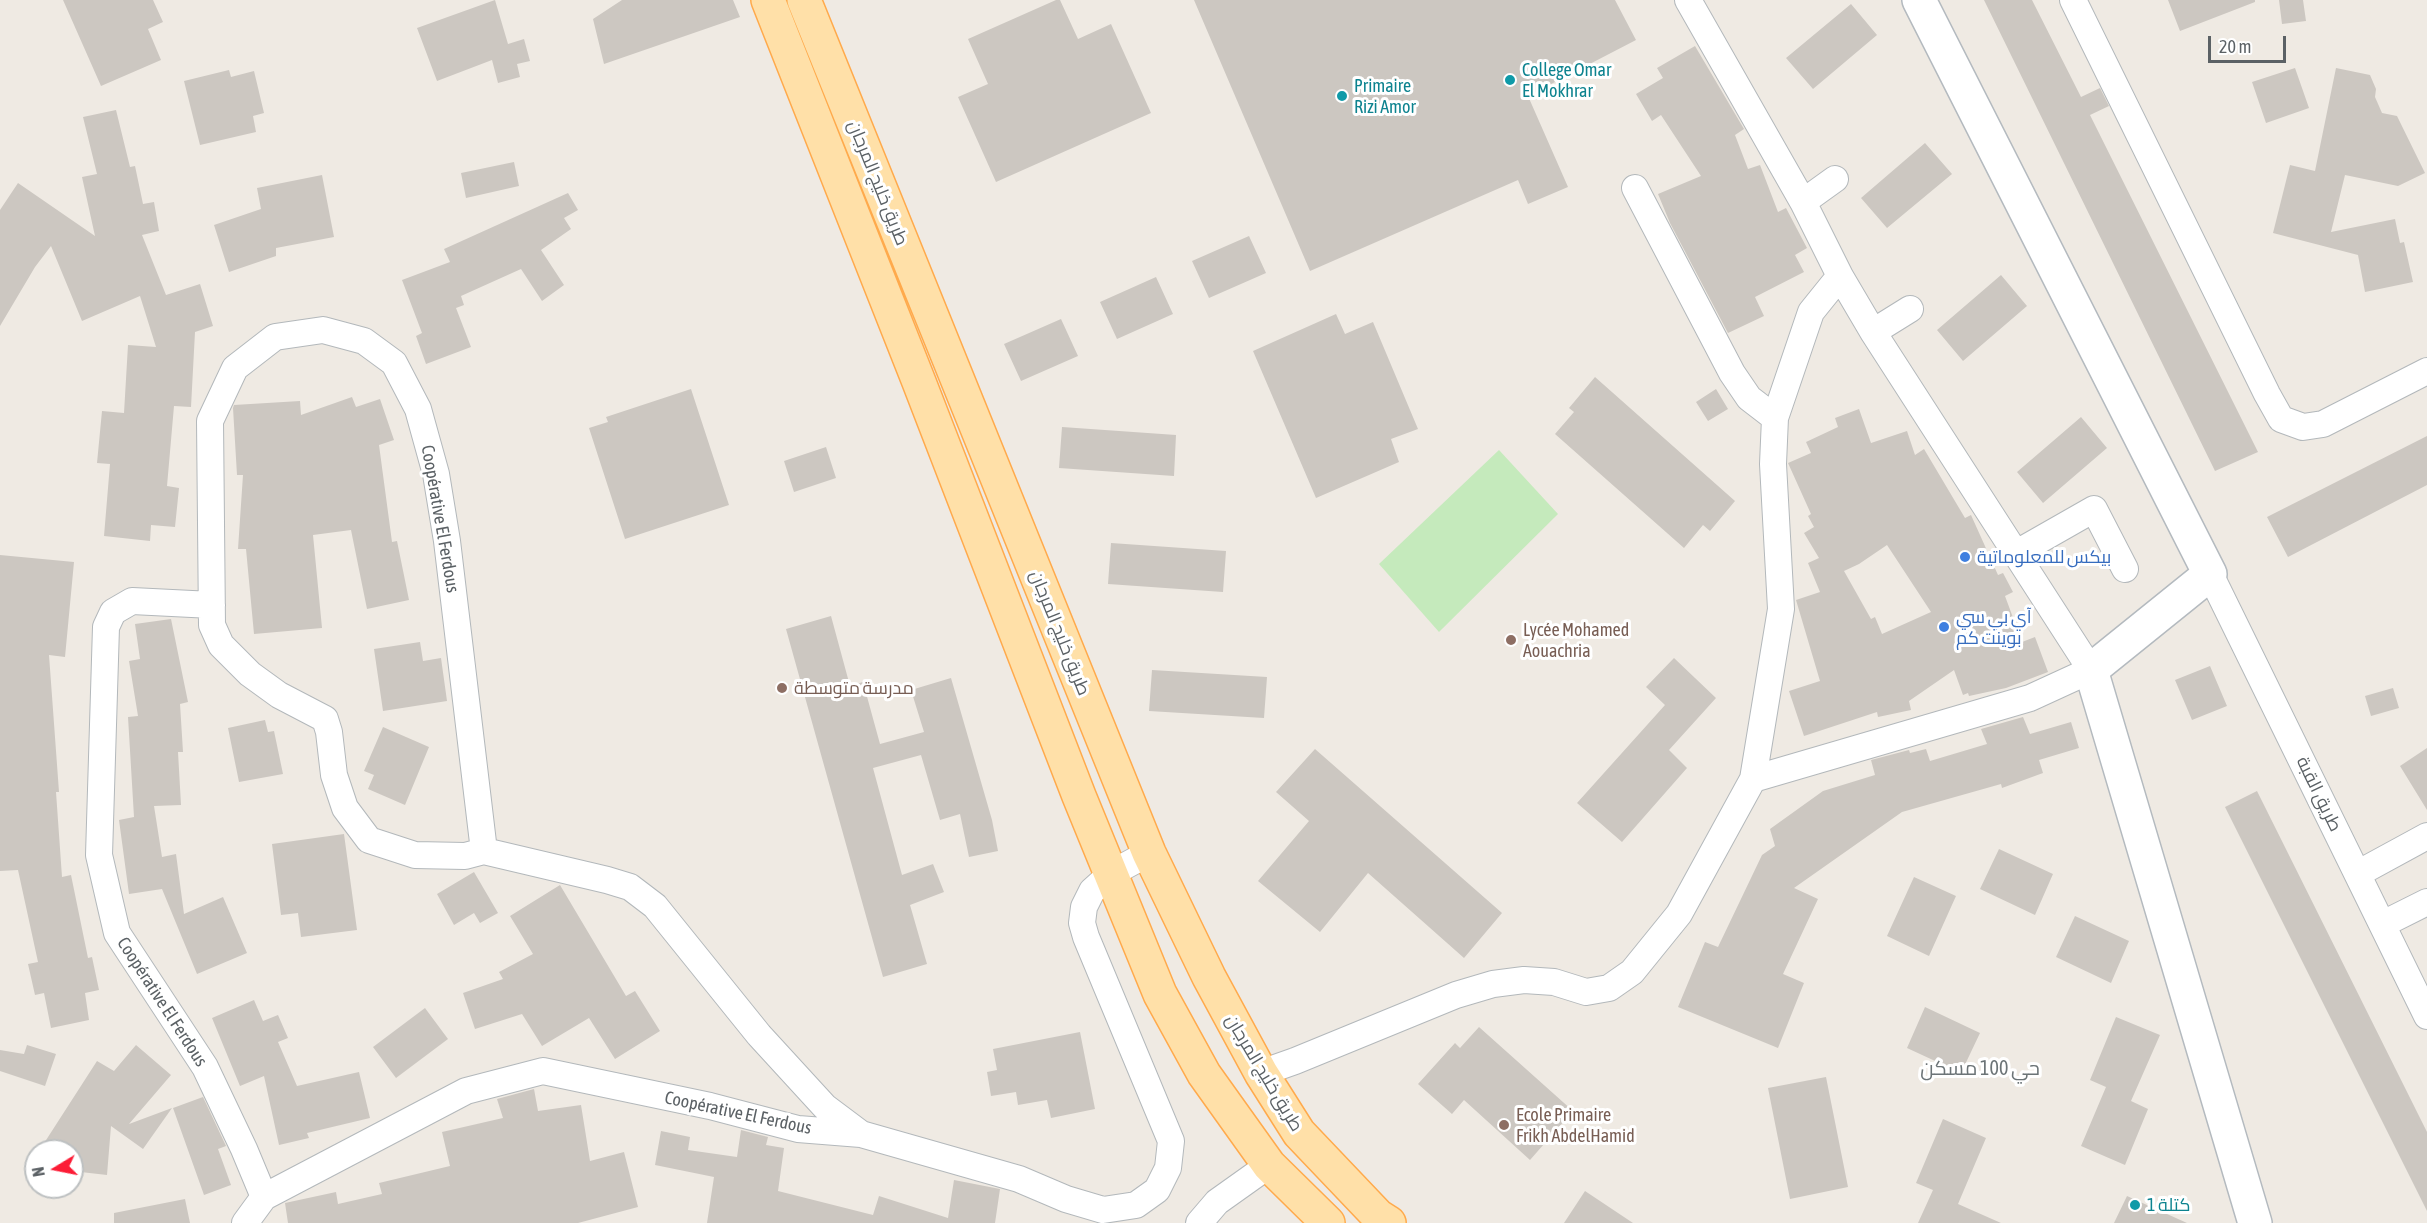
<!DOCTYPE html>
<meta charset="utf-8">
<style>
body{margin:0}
#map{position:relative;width:2427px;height:1223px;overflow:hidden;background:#efeae3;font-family:"Asap Condensed",sans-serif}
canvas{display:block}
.north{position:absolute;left:24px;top:1139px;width:60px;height:60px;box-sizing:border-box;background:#fff;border:2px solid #bdc0c1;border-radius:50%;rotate:260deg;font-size:16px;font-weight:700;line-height:24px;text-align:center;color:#5b6165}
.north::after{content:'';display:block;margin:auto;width:21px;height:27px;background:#fc1c36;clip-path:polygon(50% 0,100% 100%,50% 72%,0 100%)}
.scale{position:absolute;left:2208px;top:36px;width:78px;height:27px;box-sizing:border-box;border:3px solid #5b6165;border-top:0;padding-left:8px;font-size:18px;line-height:21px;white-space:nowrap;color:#5b6165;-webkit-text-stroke:4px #fff;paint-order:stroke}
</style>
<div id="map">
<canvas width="2427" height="1223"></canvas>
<div class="north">N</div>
<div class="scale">20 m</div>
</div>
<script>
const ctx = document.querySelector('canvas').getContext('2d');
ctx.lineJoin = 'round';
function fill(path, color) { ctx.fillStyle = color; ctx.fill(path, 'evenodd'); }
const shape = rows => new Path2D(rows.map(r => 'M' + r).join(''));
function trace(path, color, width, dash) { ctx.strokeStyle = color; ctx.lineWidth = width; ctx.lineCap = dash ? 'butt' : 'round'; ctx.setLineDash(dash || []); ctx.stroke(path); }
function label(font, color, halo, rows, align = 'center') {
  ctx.font = font + ' "Asap Condensed",Cairo,sans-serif'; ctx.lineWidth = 6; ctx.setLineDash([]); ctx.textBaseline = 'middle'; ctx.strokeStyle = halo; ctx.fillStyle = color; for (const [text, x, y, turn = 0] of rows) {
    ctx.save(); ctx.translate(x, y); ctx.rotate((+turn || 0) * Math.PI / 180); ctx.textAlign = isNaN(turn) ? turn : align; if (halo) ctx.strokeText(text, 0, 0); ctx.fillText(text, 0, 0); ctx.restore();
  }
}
const green = shape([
 [1499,450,1558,514,1439,632,1379,564]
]);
const building = shape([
 [63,0,153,0,163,22,148,29,161,60,101,86],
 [495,0,508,44,524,39,530,61,517,64,520,77,498,83,492,60,437,81,417,28],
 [622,0,733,0,740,17,604,64,593,19],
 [1056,0,1060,0,1078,39,1111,24,1151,113,996,182,958,97,988,84,968,39],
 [1194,0,1615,0,1636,40,1528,96,1568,187,1528,204,1518,180,1310,271],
 [1984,0,2032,0,2081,97,2100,88,2109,106,2090,115,2258,452,2215,471],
 [2168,0,2255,0,2255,2,2180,31],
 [2279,0,2303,0,2306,21,2282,24],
 [1851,4,1877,35,1813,89,1786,58],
 [1695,46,1744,129,1735,135,1748,169,1760,165,1778,212,1786,208,1807,248,1795,255,1804,272,1755,297,1764,316,1728,333,1670,223,1658,194,1701,176,1661,115,1652,121,1636,94,1663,78,1657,68],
 [2295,68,2309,108,2266,123,2252,82],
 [2336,68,2370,75,2376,89,2375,97,2382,113,2397,116,2425,173,2398,186,2345,175,2331,232,2395,219,2400,243,2404,242,2413,282,2365,292,2358,255,2273,233,2290,165,2315,171],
 [229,70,231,77,254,71,264,113,253,116,256,132,200,145,184,81],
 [116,110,130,167,135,166,143,204,154,202,159,231,142,235,166,295,200,284,213,326,195,332,191,407,174,406,167,486,179,488,175,527,151,525,150,541,104,536,110,464,97,463,102,411,124,413,128,345,156,347,140,296,82,321,51,246,35,267,0,326,0,210,18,183,95,236,82,177,97,174,83,117],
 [1925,143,1952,174,1887,228,1861,198],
 [514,162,519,186,466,198,461,173],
 [322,175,334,237,276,248,276,256,229,272,214,225,261,209,257,188],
 [568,193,578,210,564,218,571,229,541,250,564,285,542,301,521,269,461,296,464,305,456,308,471,347,426,364,416,336,422,333,402,280,450,262,444,249],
 [1249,236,1266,273,1209,298,1192,261],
 [2001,275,2027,306,1963,361,1937,330],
 [1156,277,1173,314,1117,339,1100,302],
 [1336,314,1345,334,1373,322,1418,429,1391,439,1399,462,1316,498,1253,351],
 [1061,319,1078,356,1021,381,1004,344],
 [1595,377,1735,501,1710,531,1703,525,1684,548,1555,434,1574,412,1569,408],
 [691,389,729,505,625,539,589,428,608,422,606,417],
 [1716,389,1728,409,1708,421,1696,402],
 [352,397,356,407,380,399,394,440,379,445,392,542,397,541,409,600,367,609,351,530,313,535,322,628,254,634,246,549,238,549,243,475,237,475,233,408,234,405,300,401,301,415],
 [1859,409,1871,443,1907,431,1915,455,1924,449,1965,518,1971,515,1998,575,2003,573,2013,592,2005,596,2022,642,2035,637,2048,672,2006,688,1969,696,1968,693,1963,695,1954,670,1909,701,1911,710,1878,717,1877,712,1804,736,1789,691,1820,681,1796,600,1820,592,1808,563,1819,558,1804,533,1814,527,1808,516,1811,514,1788,463,1811,453,1806,442,1838,427,1835,418],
 [1887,545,1931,612,1882,634,1875,617,1871,619,1844,571,1859,564],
 [2081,417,2107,448,2043,503,2017,472],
 [1062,427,1176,435,1174,476,1059,468],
 [2427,436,2427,485,2288,557,2267,517],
 [826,447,836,478,794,492,784,461],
 [1111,543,1226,551,1223,592,1108,584],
 [0,555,74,562,65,657,49,655,59,792,56,792,62,877,71,875,88,958,92,957,99,990,85,993,89,1020,51,1028,44,993,35,995,28,964,38,962,18,870,0,871],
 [831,616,850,686,863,682,880,744,924,732,911,690,951,678,992,820,998,851,969,857,960,814,940,820,921,755,873,768,902,875,933,864,944,892,910,905,927,964,883,977,786,629],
 [171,619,188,702,180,704,183,752,178,752,181,805,154,806,162,857,176,854,184,914,223,897,247,953,197,974,162,889,129,894,119,820,134,817,128,717,138,716,129,661,140,659,135,624],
 [420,642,423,661,441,658,447,701,383,711,374,649],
 [1674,658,1716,698,1669,750,1687,768,1622,842,1577,803,1665,705,1646,687],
 [2210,666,2227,706,2192,720,2175,680],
 [1152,670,1267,677,1264,718,1149,711],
 [2393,688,2399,708,2371,716,2365,696],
 [2023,717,2030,734,2071,722,2079,748,2039,760,2043,773,2002,788,2001,784,1902,812,1794,888,1818,899,1783,974,1804,983,1778,1048,1678,1007,1705,942,1718,947,1762,855,1775,846,1770,829,1823,791,1875,775,1871,760,1909,750,1910,753,1926,749,1930,761,1987,744,1981,729],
 [265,720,268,732,274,731,283,774,239,782,228,728],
 [383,727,429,747,405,805,368,789,374,775,364,771],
 [2427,748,2427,810,2400,766],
 [1315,749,1502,913,1464,958,1368,873,1320,932,1258,881,1309,821,1276,792],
 [2257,791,2427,1132,2427,1211,2225,807],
 [344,834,357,930,301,937,298,913,281,915,272,844],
 [1999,849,2053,874,2035,915,1980,889],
 [474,872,498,913,480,923,474,913,454,925,437,894],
 [1914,877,1956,896,1929,956,1887,936],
 [560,885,626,996,635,991,660,1031,615,1059,589,1018,542,1046,522,1014,475,1029,463,993,503,979,499,972,533,954,510,916],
 [2075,916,2129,941,2111,983,2056,957],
 [254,1000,263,1021,278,1015,288,1038,278,1042,297,1086,359,1072,370,1118,307,1133,309,1138,279,1145,264,1076,240,1086,212,1018],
 [1925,1007,1980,1033,1961,1073,1907,1048],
 [425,1008,448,1039,396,1078,373,1047],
 [2116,1017,2160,1035,2131,1101,2148,1109,2125,1165,2081,1146,2106,1087,2090,1080],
 [1479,1027,1573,1111,1530,1160,1464,1100,1452,1114,1418,1084,1455,1043,1460,1048],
 [1080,1032,1095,1109,1051,1118,1047,1100,1018,1105,1016,1092,991,1096,987,1072,997,1070,993,1049],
 [27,1045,56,1054,45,1086,0,1071,0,1050,24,1054],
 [136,1045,171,1075,129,1124,172,1108,143,1149,111,1126,107,1175,72,1171,72,1151,39,1151,97,1061,114,1071],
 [1826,1077,1848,1187,1790,1199,1768,1088],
 [534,1089,538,1111,581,1105,590,1161,624,1152,638,1207,578,1223,288,1223,285,1203,336,1192,338,1204,382,1194,379,1183,450,1166,442,1132,503,1118,497,1099],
 [203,1097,226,1146,218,1149,231,1185,204,1195,173,1108],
 [1943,1119,1986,1138,1958,1204,2001,1223,1918,1223,1933,1190,1916,1183],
 [741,1130,768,1137,766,1145,784,1148,778,1191,873,1215,879,1196,948,1218,954,1180,1000,1189,995,1223,707,1223,714,1177,655,1165,661,1131,690,1137,688,1150,737,1157],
 [1585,1191,1633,1223,1564,1223],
 [2127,1196,2187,1223,2114,1223],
 [185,1199,190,1223,114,1223,114,1213]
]);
const street = shape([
 [1688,0,1803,202,1840,276,1873,332,2091,670,2030,698,1753,779],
 [2073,0,2267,394,2281,419,2303,427,2323,424,2427,371],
 [1635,188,1732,373,1749,398,1775,418],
 [1803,202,1835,179],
 [1873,332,1910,309],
 [2015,554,2094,509,2125,569],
 [2210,574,2427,1016],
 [212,605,132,601,113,612,106,627,99,855,117,933,205,1067,244,1149,264,1197],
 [484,851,447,541,436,474,418,409,394,363,364,341,323,330,275,337,235,368,210,421,212,625,221,645,250,674,279,695,325,719,329,732,334,775,345,808,369,840,415,855,465,856,484,851,607,880,630,887,655,906,759,1035,825,1107,861,1134],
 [2359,873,2427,836],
 [2383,924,2427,902],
 [1261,1073,1295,1061,1456,995,1493,984,1524,980,1554,982,1586,992,1609,988,1632,972,1679,914,1753,779,1781,609,1773,464,1775,418,1811,312,1840,276],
 [245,1223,264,1197,466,1091,543,1071,710,1106,798,1129,861,1134,1019,1179,1066,1199,1103,1210,1136,1205,1157,1190,1168,1168,1171,1141,1086,937,1082,923,1084,907,1092,891,1112,873,1149,853],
 [1199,1223,1217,1202,1269,1165]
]);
const secondary = shape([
 [1919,0,2210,574,2091,670,2255,1223]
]);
const primary = shape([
 [768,0,919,382,1079,796,1160,994,1204,1074,1269,1165,1328,1223],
 [804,0,1149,853,1209,977,1261,1073,1299,1133,1378,1216,1389,1223]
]);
const markers = [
 [1510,80,6,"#0f9aa8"],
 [1342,96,6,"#0f9aa8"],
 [1965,557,6,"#3f7fe0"],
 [1944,627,6,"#3f7fe0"],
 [1511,640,6,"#8d6e63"],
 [782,688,6,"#8d6e63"],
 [1504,1125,6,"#8d6e63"],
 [2135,1205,6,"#0f9aa8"]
];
const cultureNames = [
 ["College Omar",1522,70],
 ["El Mokhrar",1522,91],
 ["Primaire",1354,86],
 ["Rizi Amor",1354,107],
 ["كتلة 1",2147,1205]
];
const streetNames = [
 ["طريق خليج المرجان",878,183,68],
 ["Coopérative El Ferdous",440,519,80],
 ["طريق خليج المرجان",1060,633,68],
 ["طريق القبة",2319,794,64],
 ["Coopérative El Ferdous",162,1002,57],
 ["طريق خليج المرجان",1264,1073,59],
 ["Coopérative El Ferdous",738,1113,12]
];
const shopNames = [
 ["بيكس للمعلوماتية",1977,557],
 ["آي بي سي",1956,617],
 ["بوينت كم",1956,638]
];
const educationNames = [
 ["Lycée Mohamed",1523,630],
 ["Aouachria",1523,651],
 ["مدرسة متوسطة",794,688],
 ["Ecole Primaire",1516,1115],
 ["Frikh AbdelHamid",1516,1136]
];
const neighbourhoodNames = [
 ["حي 100 مسكن",1980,1069]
];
fill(green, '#c5eabc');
fill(building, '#ccc7c1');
trace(street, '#b3b8bb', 28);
trace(secondary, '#b4babf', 36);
trace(primary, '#ffaa4c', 36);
trace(street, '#fff', 26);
trace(secondary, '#fff', 33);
trace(primary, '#ffe0a8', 33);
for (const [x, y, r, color] of markers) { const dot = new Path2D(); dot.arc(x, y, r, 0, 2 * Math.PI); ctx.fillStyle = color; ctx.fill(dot); trace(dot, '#fff', 2); }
label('18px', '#0d838f', '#fff', cultureNames, 'left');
label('18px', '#5b6165', '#fff', streetNames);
label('18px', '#366cbe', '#fff', shopNames, 'left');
label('18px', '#785e54', '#fff', educationNames, 'left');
label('20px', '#6c7477', '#fff', neighbourhoodNames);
</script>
